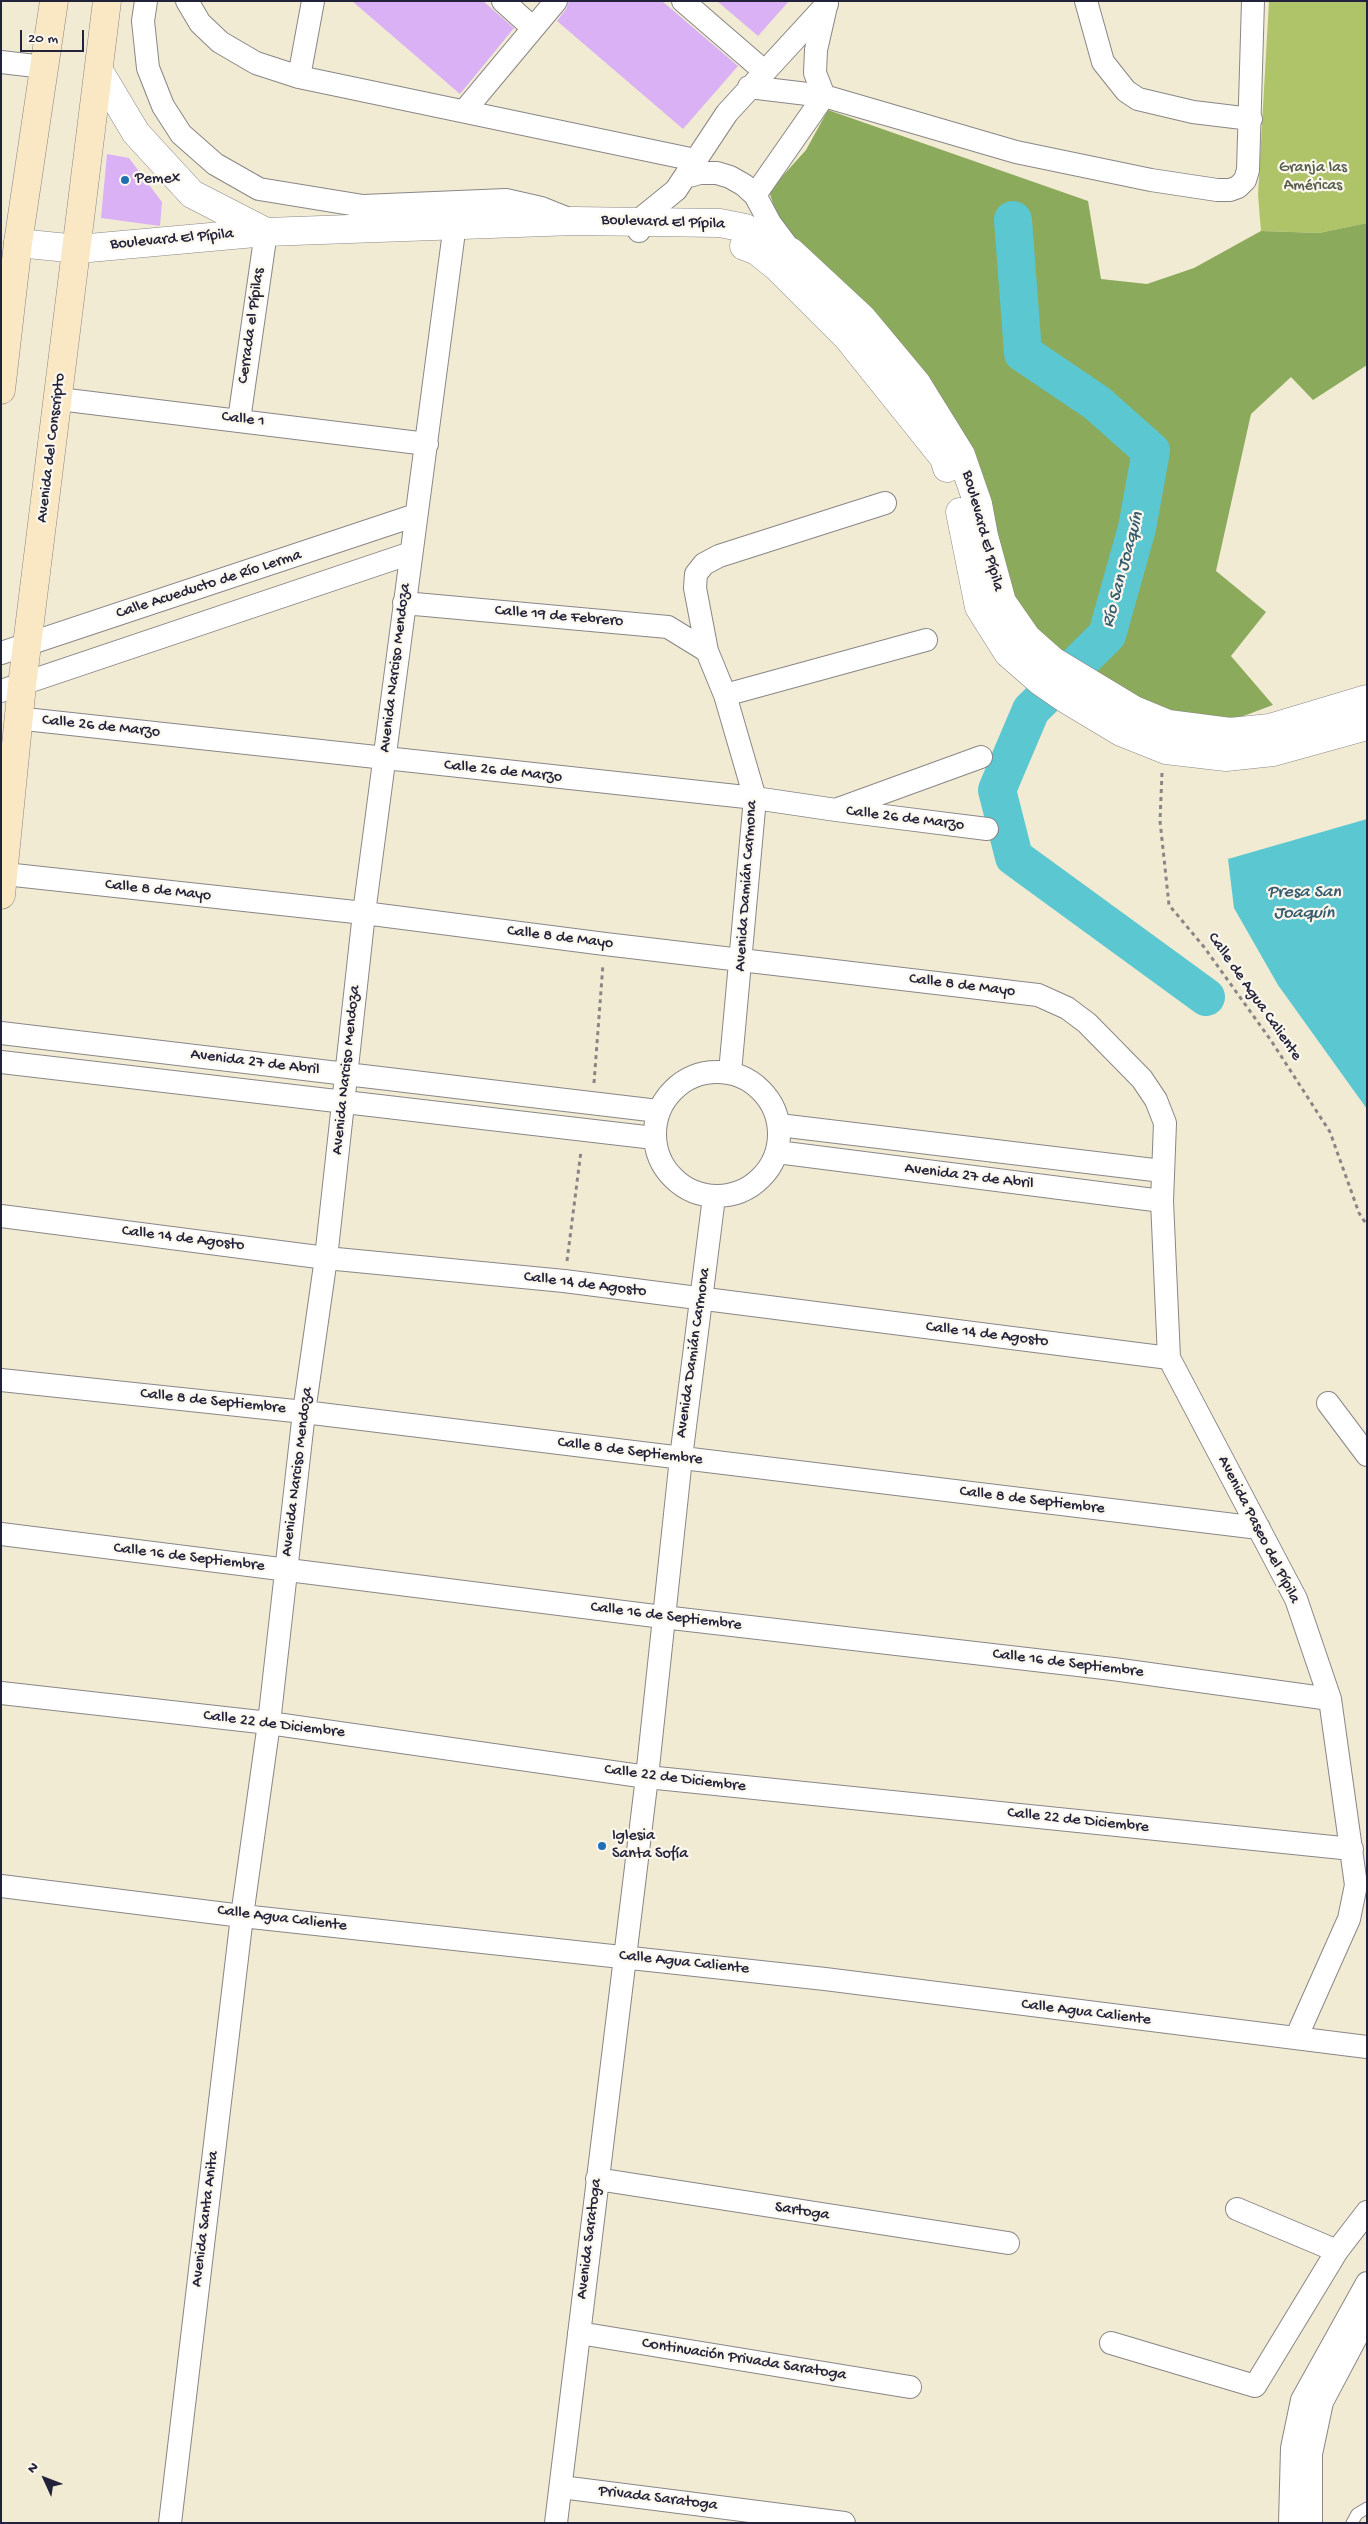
<!DOCTYPE html>
<meta charset="utf-8">
<style>
body{margin:0}
#map{position:relative;width:1368px;height:2524px;overflow:hidden;background:#f1ebd3;font-family:"Gochi Hand",sans-serif}
canvas{display:block}
.frame{position:absolute;inset:0;border:2px solid #22223b;pointer-events:none}
.north{position:absolute;left:20px;top:2454px;width:50px;height:50px;-webkit-text-stroke:4px #fbf7ec;paint-order:stroke;rotate:313deg;font-size:14px;font-weight:700;line-height:20px;text-align:center;color:#22223b}
.north::after{content:'';display:block;margin:auto;width:18px;height:22px;background:#22223b;clip-path:polygon(50% 0,100% 100%,50% 72%,0 100%)}
.scale{position:absolute;left:20px;top:30px;width:64px;height:22px;box-sizing:border-box;border:2px solid #22223b;border-top:0;padding-left:6px;font-size:15px;line-height:18px;white-space:nowrap;color:#22223b;-webkit-text-stroke:4px #fbf7ec;paint-order:stroke}
</style>
<div id="map">
<canvas width="1368" height="2524"></canvas>
<div class="frame"></div>
<div class="north">N</div>
<div class="scale">20 m</div>
</div>
<script>
const ctx = document.querySelector('canvas').getContext('2d');
ctx.lineJoin = 'round';
function fill(path, color) { ctx.fillStyle = color; ctx.fill(path, 'evenodd'); }
const shape = rows => new Path2D(rows.map(r => 'M' + r).join(''));
function trace(path, color, width, dash) { ctx.strokeStyle = color; ctx.lineWidth = width; ctx.lineCap = dash ? 'butt' : 'round'; ctx.setLineDash(dash || []); ctx.stroke(path); }
function label(font, color, halo, rows, align = 'center') {
  ctx.font = font + ' "Gochi Hand",sans-serif'; ctx.lineWidth = 4.5; ctx.setLineDash([]); ctx.textBaseline = 'middle'; ctx.strokeStyle = halo; ctx.fillStyle = color; for (const [text, x, y, turn = 0] of rows) {
    ctx.save(); ctx.translate(x, y); ctx.rotate((+turn || 0) * Math.PI / 180); ctx.textAlign = isNaN(turn) ? turn : align; if (halo) ctx.strokeText(text, 0, 0); ctx.fillText(text, 0, 0); ctx.restore();
  }
}
const green = shape([
 [1269,1,1367,1,1367,223,1319,233,1261,231,1258,195]
]);
const forest = shape([
 [828,110,1088,201,1101,279,1147,284,1194,268,1261,231,1319,233,1367,223,1367,365,1313,400,1291,377,1251,414,1216,571,1266,612,1231,656,1273,705,1222,724,1139,706,1104,685,1018,617,986,517,781,228,769,191,806,150]
]);
const water = shape([
 [1367,819,1367,1109,1278,985,1234,908,1228,859]
]);
const river = shape([
 [1013,220,1023,353,1097,403,1151,451,1137,528,1107,635,1031,710,997,790,1014,857,1206,997]
]);
const building = shape([
 [352,1,483,1,514,28,460,94],
 [569,1,662,1,738,66,683,129,557,21,566,9],
 [717,1,789,1,758,36],
 [107,154,129,158,162,202,160,226,101,218]
]);
const path = shape([
 [1162,773,1160,821,1169,905,1204,947,1272,1042,1330,1132,1359,1213,1367,1225],
 [594,1083,603,964],
 [567,1261,581,1151]
]);
const service = shape([
 [1352,2523,1357,2514,1367,2508]
]);
const minor = shape([
 [146,1,143,21,148,68,163,106,181,134,215,164,259,189,363,206,506,200,541,208,571,220],
 [187,1,200,23,220,42,256,63,299,77,695,160],
 [503,1,533,28],
 [683,1,764,71],
 [1086,1,1103,62,1126,91,1138,99,1193,112,1251,119],
 [1,62,44,67],
 [299,77,313,1],
 [749,87,824,96,1016,152,1151,180,1217,190,1230,190,1238,187,1245,180,1248,170,1253,1],
 [465,110,556,1],
 [685,177,700,173,717,173,730,177,744,185,755,195,770,223,791,251],
 [755,195,824,96,815,73,816,50,826,6],
 [639,231,639,220,676,190,727,113,827,4,827,1],
 [59,399,427,444],
 [239,420,266,232],
 [404,603,668,627,707,651],
 [1,653,416,515],
 [1,691,411,553],
 [725,695,926,640],
 [18,720,34,720,755,798,836,810,987,829],
 [838,809,981,757],
 [5,874,364,913,605,944,1038,995,1067,1008,1087,1023,1142,1079,1156,1100,1165,1123,1162,1201,1169,1358,1296,1599,1330,1699,1356,1885,1349,1919,1296,2038],
 [1,1033,658,1111],
 [1,1062,654,1138],
 '655 1134a62 62 0 1 1 124 0a62 62 0 1 1-124 0Z',
 [730,1072,755,798,725,695,707,651,695,588,696,574,704,564,719,556,885,503],
 [779,1125,1162,1171],
 [777,1152,1162,1201],
 [1,1216,326,1258,564,1281,1169,1358],
 [1,1380,304,1412,1259,1528],
 [1328,1403,1367,1455],
 [1,1534,663,1617,1113,1669,1330,1699],
 [1,1693,269,1723,647,1777,1352,1849],
 [1,1886,242,1916,825,1979,1367,2047],
 [597,2179,1008,2243],
 [1237,2209,1337,2251],
 [579,2333,910,2387],
 [1111,2343,1255,2386,1337,2251,1367,2212],
 [561,2487,844,2523],
 [170,2523,242,1916,269,1723,304,1412,326,1258,364,913,455,224],
 [556,2523,647,1777,681,1458,714,1197],
 [1290,2523,1292,2448,1302,2400,1367,2283],
 [1311,2523,1311,2454,1322,2402,1367,2317]
]);
const tertiary = shape([
 [99,71,136,133,192,194,266,232],
 [18,243,78,249,266,232,574,221,720,223,745,228,791,252,862,318,917,384,961,455,978,504,984,536,1002,602,1027,638,1053,661,1134,710,1168,724,1230,732,1270,728,1367,699],
 [744,246,757,251,777,267,847,337,944,458,947,468],
 [960,512,979,607,1008,653,1040,681,1066,699,1121,732,1166,750,1226,757,1273,752,1367,726]
]);
const secondary = shape([
 [1,390,18,243,54,1],
 [1,895,22,685,107,1]
]);
const markers = [
 [125,180,5,"#1f6fb2"],
 [602,1846,5,"#1f6fb2"]
];
const parkNames = [
 ["Granja las",1313,169],
 ["Américas",1313,187]
];
const poiNames = [
 ["Pemex",135,180],
 ["Iglesia",612,1837],
 ["Santa Sofía",612,1855]
];
const streetNames = [
 ["Boulevard El Pípila",663,223,2],
 ["Boulevard El Pípila",172,240,-5],
 ["Cerrada el Pípilas",252,326,-82],
 ["Calle 1",243,420,7],
 ["Avenida del Conscripto",52,448,-83],
 ["Boulevard El Pípila",982,531,75],
 ["Calle Acueducto de Río Lerma",209,585,-18],
 ["Calle 19 de Febrero",559,617,5],
 ["Avenida Narciso Mendoza",396,668,-83],
 ["Calle 26 de Marzo",101,727,6],
 ["Calle 26 de Marzo",503,772,6],
 ["Calle 26 de Marzo",905,819,7],
 ["Avenida Damián Carmona",747,886,-86],
 ["Calle 8 de Mayo",158,891,6],
 ["Calle 8 de Mayo",560,938,7],
 ["Calle 8 de Mayo",962,986,7],
 ["Calle de Agua Caliente",1254,997,55],
 ["Avenida 27 de Abril",255,1063,7],
 ["Avenida Narciso Mendoza",347,1070,-84],
 ["Avenida 27 de Abril",969,1177,7],
 ["Calle 14 de Agosto",183,1239,7],
 ["Calle 14 de Agosto",585,1285,7],
 ["Calle 14 de Agosto",987,1335,7],
 ["Avenida Damián Carmona",694,1353,-82],
 ["Calle 8 de Septiembre",213,1402,6],
 ["Calle 8 de Septiembre",630,1452,7],
 ["Avenida Narciso Mendoza",298,1472,-83],
 ["Calle 8 de Septiembre",1032,1501,7],
 ["Avenida Paseo del Pípila",1258,1530,63],
 ["Calle 16 de Septiembre",189,1558,7],
 ["Calle 16 de Septiembre",666,1617,7],
 ["Calle 16 de Septiembre",1068,1664,7],
 ["Calle 22 de Diciembre",274,1725,7],
 ["Calle 22 de Diciembre",675,1779,7],
 ["Calle 22 de Diciembre",1078,1821,6],
 ["Calle Agua Caliente",282,1919,7],
 ["Calle Agua Caliente",684,1963,6],
 ["Calle Agua Caliente",1086,2013,7],
 ["Sartoga",802,2212,9],
 ["Avenida Santa Anita",206,2219,-83],
 ["Avenida Saratoga",590,2239,-83],
 ["Continuación Privada Saratoga",744,2360,9],
 ["Privada Saratoga",658,2499,7]
];
const waterNames = [
 ["Río San Joaquín",1124,570,-75],
 ["Presa San",1304,893],
 ["Joaquín",1304,914]
];
fill(green, '#afc468');
fill(forest, '#8baa5c');
fill(water, '#5ac7d1');
trace(river, '#5ac7d1', 38);
fill(building, '#d9b1f4');
trace(service, '#8a8687', 13);
trace(minor, '#8a8687', 24);
trace(tertiary, '#8a8687', 29);
trace(secondary, '#8a8687', 29);
trace(path, '#8a8687', 3, [4, 4]);
trace(service, '#fff', 11);
trace(minor, '#fff', 22);
trace(tertiary, '#fff', 28);
trace(secondary, '#fae7c3', 28);
for (const [x, y, r, color] of markers) { const dot = new Path2D(); dot.arc(x, y, r, 0, 2 * Math.PI); ctx.fillStyle = color; ctx.fill(dot); trace(dot, '#fbf7ec', 2); }
label('16px', '#535b4b', '#fbf7ec', parkNames);
label('16px', '#22223b', '#fbf7ec', poiNames, 'left');
label('16px', '#22223b', '#fbf7ec', streetNames);
label('italic 18px', '#365c70', '#fbf7ec', waterNames);
</script>
